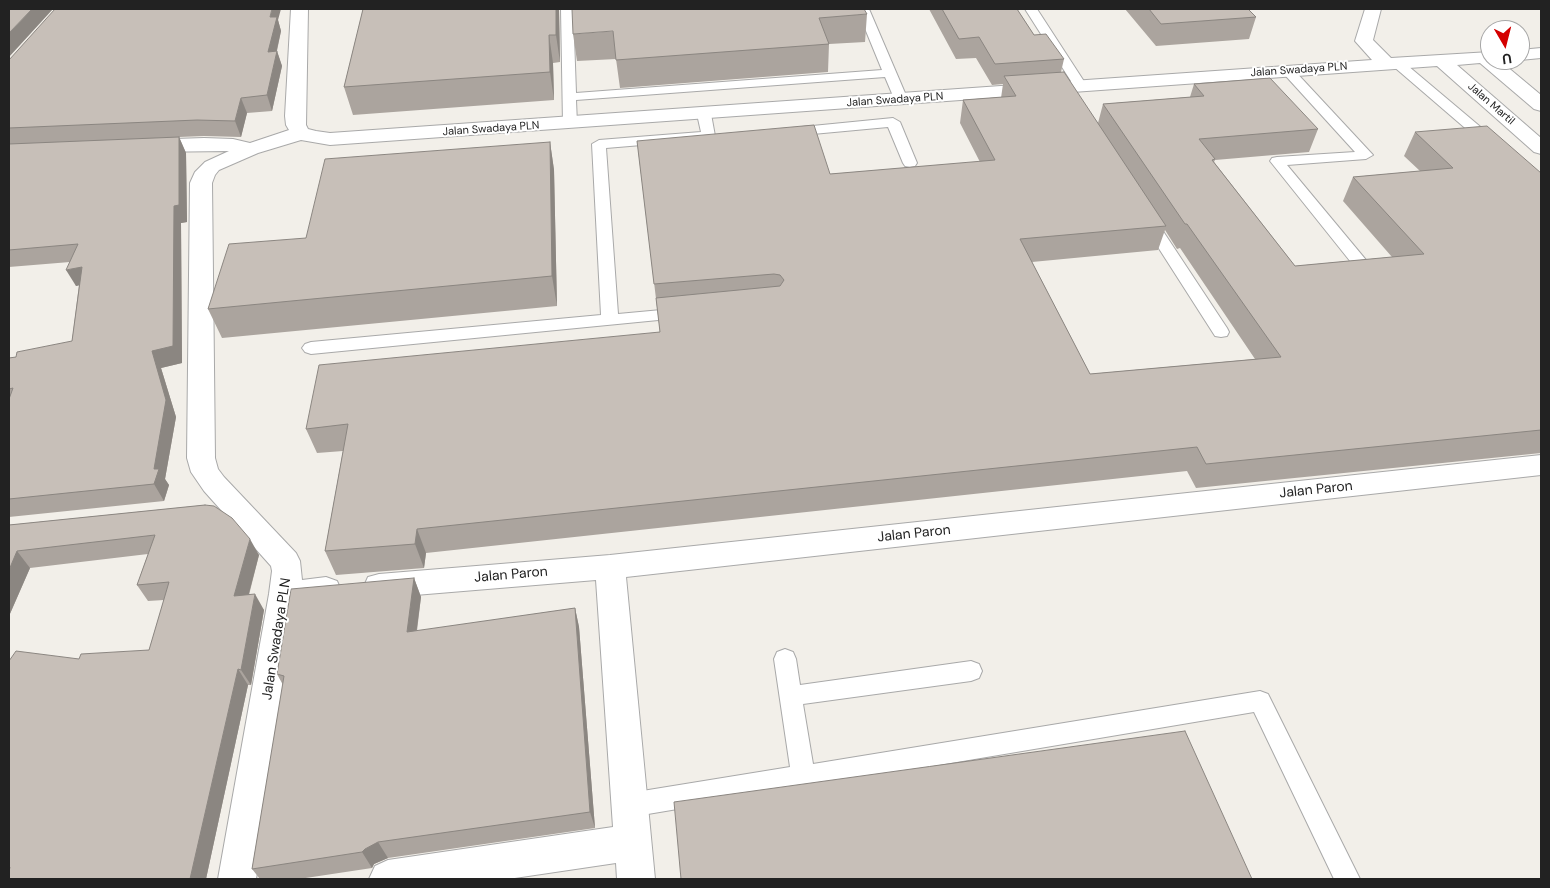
<!DOCTYPE html>
<style>
body{margin:0}
#map{position:relative;width:1550px;height:888px;overflow:hidden;background:#f2efe9;font-family:"DM Sans",sans-serif}
canvas{display:block}
.frame{position:absolute;inset:0;border:10px solid #222;pointer-events:none}
.north{position:absolute;left:1480px;top:20px;width:50px;height:50px;box-sizing:border-box;background:#fff;border:1px solid #a7a7a7;border-radius:50%;rotate:172deg;font-size:14px;font-weight:700;line-height:20px;text-align:center;color:#222}
.north::after{content:'';display:block;margin:auto;width:18px;height:22px;background:#d40000;clip-path:polygon(50% 0,100% 100%,50% 72%,0 100%)}
</style>
<div id="map">
<canvas width="1550" height="888"></canvas>
<div class="frame"></div>
<div class="north">U</div>
</div>
<script>
const ctx = document.querySelector('canvas').getContext('2d');
ctx.lineJoin = 'round';
const shape = rows => new Path2D(rows.map(r => 'M' + r).join(''));
function trace(path, color, width, dash) { ctx.strokeStyle = color; ctx.lineWidth = width; ctx.lineCap = dash ? 'butt' : 'round'; ctx.setLineDash(dash || []); ctx.stroke(path); }
function fill(path, color) { ctx.fillStyle = color; ctx.fill(path, 'evenodd'); }
function label(font, color, halo, rows, align = 'center') {
  ctx.font = font + ' "DM Sans",sans-serif'; ctx.lineWidth = 4; ctx.setLineDash([]); ctx.textBaseline = 'middle'; ctx.strokeStyle = halo; ctx.fillStyle = color; for (const [text, x, y, turn = 0] of rows) {
    ctx.save(); ctx.translate(x, y); ctx.rotate((+turn || 0) * Math.PI / 180); ctx.textAlign = isNaN(turn) ? turn : align; if (halo) ctx.strokeText(text, 0, 0); ctx.fillText(text, 0, 0); ctx.restore();
  }
}
const service = shape([
 [561,9,573,9,576,93,882,70,857,9,869,9,908,100,906,103,896,103,885,77,576,100,577,124,575,127,565,127,563,124,561,9],
 [1025,9,1037,9,1087,86,1086,89,1076,89,1025,9],
 [1397,59,1401,60,1496,140,1498,143,1496,146,1486,146,1393,66,1391,63,1397,59],
 [1288,67,1292,68,1373,155,1366,159,1287,165,1366,260,1368,263,1366,266,1354,266,1270,161,1272,158,1277,157,1355,152,1284,74,1282,71,1284,68,1288,67],
 [704,110,711,114,715,136,713,139,606,148,618,314,683,308,689,309,691,313,689,317,311,354,305,352,302,348,305,344,311,342,601,315,592,144,599,140,701,132,697,114,704,110],
 [893,118,900,122,917,163,915,166,910,167,905,166,903,163,888,127,802,135,795,131,802,127,893,118],
 [1148,214,1153,216,1227,328,1229,332,1227,336,1221,337,1215,336,1140,219,1143,216,1148,214],
 [785,649,793,652,796,659,800,685,971,661,979,664,982,671,979,678,971,681,803,704,813,764,1260,691,1268,694,1360,879,1334,879,1254,712,630,817,621,813,618,805,621,797,630,793,790,767,774,659,777,652,785,649]
]);
const minor = shape([
 [291,9,308,9,306,125,308,129,316,131,330,133,1372,60,1355,41,1365,9,1381,9,1373,40,1391,58,1490,52,1490,60,1499,60,1541,95,1541,111,1534,109,1480,63,1457,65,1541,138,1541,154,1534,152,1437,66,330,145,301,140,258,153,219,170,215,175,212,183,215,458,218,469,224,477,296,553,300,561,302,580,326,577,337,581,341,590,337,599,326,603,299,605,256,879,218,879,269,594,272,571,271,566,204,491,191,472,187,458,190,183,195,172,205,162,229,151,146,152,139,150,136,146,139,142,146,140,204,138,233,139,250,143,289,130,286,125,285,116,291,9],
 [1541,48,1541,58,1520,60,1518,60,1520,60,1520,50,1541,48],
 [1541,455,1541,475,626,577,655,879,617,879,616,863,508,879,369,879,375,866,388,860,613,827,596,580,379,598,368,595,364,586,368,577,379,574,610,555,1541,455]
]);
const wall = shape([
 [363,9,559,9,560,62,553,63,554,100,353,115,344,87],
 [929,9,1017,9,1034,35,1064,59,1061,72,1098,123,1103,104,1190,97,1194,84,1318,129,1309,152,1215,160,1214,162,1295,266,1392,257,1343,201,1353,177,1420,171,1404,156,1415,132,1541,173,1541,453,1196,488,1187,471,426,553,424,568,336,575,325,551,343,451,317,453,306,429,660,332,637,141,830,174,980,162,960,123,963,100,1001,98,1003,84,992,85,976,58,956,59],
 [1165,230,1177,249,1180,248,1255,359,1090,374,1032,262,1158,250],
 [1125,9,1248,9,1256,17,1249,39,1156,46],
 [867,14,865,42,829,44,828,72,620,88,616,59,577,61,573,34],
 [278,20,281,31,277,51,282,66,272,111,247,113,241,137,204,136,179,137,186,153,187,222,181,223,182,363,161,368,176,417,165,479,169,485,164,501,9,517,9,358,16,357,72,341,79,285,76,286,70,262,9,267,9,60],
 [550,142,554,170,557,306,222,338,208,309,306,238],
 [205,505,259,555,249,595,264,610,251,685,248,685,206,879,9,879,9,661,79,659,149,650,164,600,148,601,137,585,148,554,30,568,9,616,9,525],
 [414,578,421,597,417,631,575,608,579,627,595,828,388,858,374,864,372,868,299,879,260,879,252,869,283,685,277,674]
]);
const shadedWall = shape([
 [32,9,53,9,9,57,9,33],
 [272,9,281,9,278,20,281,31,273,67,268,52,270,17],
 [556,9,559,9,560,62,556,35],
 [549,35,553,63,554,100,550,72],
 [277,51,282,66,272,111,267,95],
 [241,98,247,113,241,137,235,121],
 [179,137,186,153,187,222,181,223,182,363,161,368,176,417,165,479,169,485,164,501,154,484,152,351,174,206],
 [550,142,554,170,557,306,552,276],
 [82,267,91,283,76,286,66,270],
 [417,529,426,553,424,568,415,544],
 [250,539,259,555,244,612,234,596],
 [17,551,30,568,9,616,9,570],
 [414,578,421,597,414,650,407,632],
 [255,594,264,610,251,685,241,670],
 [575,608,579,627,595,828,590,812],
 [238,669,248,685,206,879,190,879],
 [378,842,388,858,374,864,372,868,362,852,365,849]
]);
const building = shape([
 [9,9,32,9,9,33,9,9],
 [55,9,272,9,270,17,277,17,268,52,277,51,267,95,241,98,235,121,197,120,9,128,9,60,55,9],
 [363,9,556,9,556,35,549,35,550,72,344,87,363,9],
 [572,9,864,9,867,14,819,18,829,44,616,60,613,31,573,34,572,9],
 [942,9,1017,9,1034,35,1046,34,1064,59,995,64,979,37,959,39,942,9],
 [1149,9,1248,9,1256,17,1161,24,1149,9],
 [1064,72,1166,226,1020,239,1090,374,1281,357,1187,224,1185,224,1103,104,1204,96,1194,84,1270,78,1318,129,1199,139,1215,159,1212,160,1295,266,1424,254,1353,177,1453,168,1415,132,1487,126,1541,173,1541,430,1206,464,1197,447,417,529,415,544,325,551,348,424,306,429,319,365,660,332,656,298,780,286,784,280,780,275,774,274,654,284,637,141,814,125,830,174,995,160,963,100,1016,96,1004,76,1064,72],
 [179,137,179,205,174,206,173,346,152,351,166,400,154,469,159,469,154,484,9,499,9,399,13,388,9,389,9,358,16,357,17,352,72,341,82,267,66,270,78,244,9,250,9,144,179,137],
 [550,142,552,276,208,309,229,244,306,238,325,159,550,142],
 [205,505,214,506,232,518,250,539,234,596,255,594,241,670,238,669,190,879,9,879,9,872,10,867,9,867,9,661,16,651,79,659,81,654,149,650,169,582,137,585,155,535,17,551,9,570,9,525,205,505],
 [414,578,407,632,575,608,590,812,378,842,365,849,362,852,252,869,284,676,277,674,291,589,414,578],
 [1185,731,1252,879,681,879,674,802,1185,731]
]);
const farStreetnames = [
 ["Jalan Swadaya PLN",1299,70,-4],
 ["Jalan Swadaya PLN",895,100,-4],
 ["Jalan Martil",1491,104,41],
 ["Jalan Swadaya PLN",491,129,-4]
];
const streetNames = [
 ["Jalan Paron",1316,490,-6],
 ["Jalan Paron",914,534,-6],
 ["Jalan Paron",511,575,-5],
 ["Jalan Swadaya PLN",277,639,-81]
];
trace(service, '#a9a9a9', 2);
trace(minor, '#a9a9a9', 2);
fill(service, '#fff');
fill(minor, '#fff');
fill(wall, '#aba49e');
fill(shadedWall, '#8b8681');
fill(building, '#c7bfb8');
trace(building, '#8b8681', 1);
label('11px', '#222', '#fff', farStreetnames);
label('14px', '#222', '#fff', streetNames);
</script>
